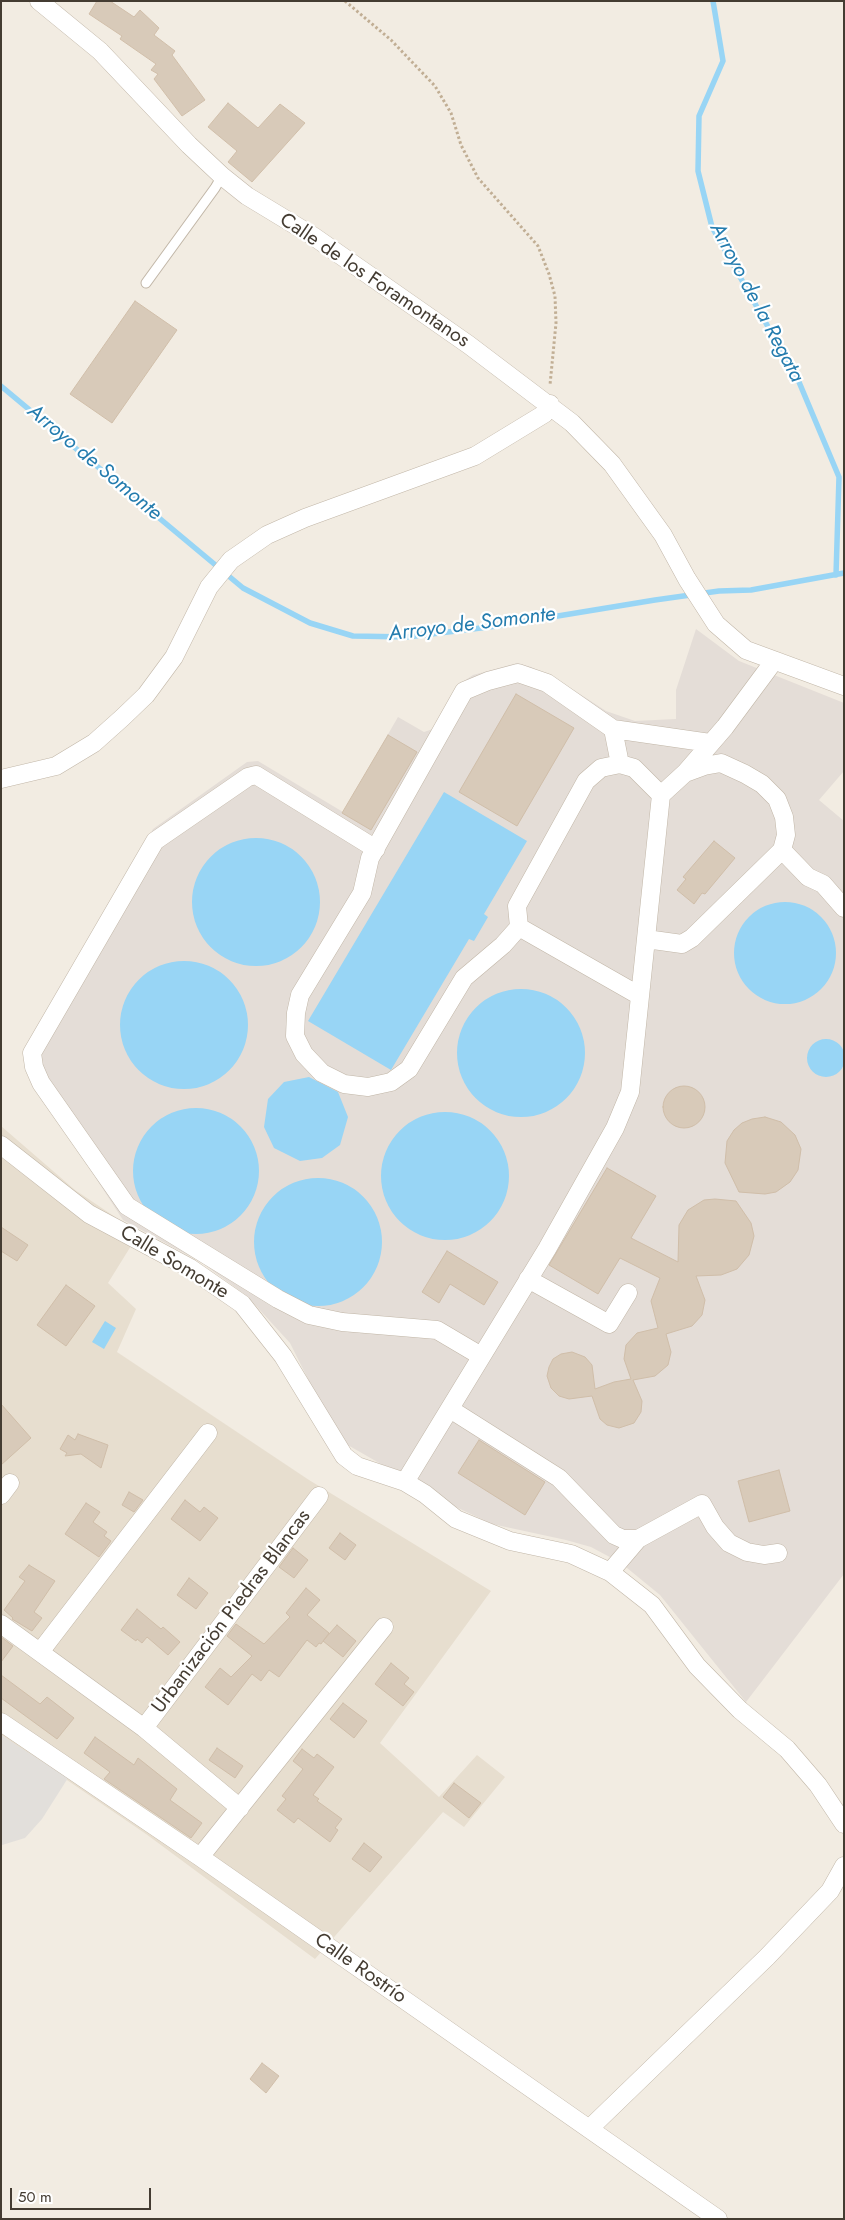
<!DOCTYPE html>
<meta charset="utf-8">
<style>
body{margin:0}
#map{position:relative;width:845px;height:2220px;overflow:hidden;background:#f2ece2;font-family:Jost,sans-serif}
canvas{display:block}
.frame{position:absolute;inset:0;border:2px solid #443c32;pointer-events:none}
.scale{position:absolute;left:10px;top:2188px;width:141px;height:22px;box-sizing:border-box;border:2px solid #443c32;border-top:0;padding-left:6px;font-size:15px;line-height:18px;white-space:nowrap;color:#443c32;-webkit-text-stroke:4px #fff;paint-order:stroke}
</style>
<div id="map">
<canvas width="845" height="2220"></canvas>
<div class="frame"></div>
<div class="scale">50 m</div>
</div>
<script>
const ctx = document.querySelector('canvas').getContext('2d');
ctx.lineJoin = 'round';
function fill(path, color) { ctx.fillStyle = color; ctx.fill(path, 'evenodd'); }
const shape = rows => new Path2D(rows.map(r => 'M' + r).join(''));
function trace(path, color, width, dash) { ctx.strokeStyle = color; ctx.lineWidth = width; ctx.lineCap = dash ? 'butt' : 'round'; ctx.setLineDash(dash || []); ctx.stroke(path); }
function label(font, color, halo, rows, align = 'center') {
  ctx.font = font + ' Jost,sans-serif'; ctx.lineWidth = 4.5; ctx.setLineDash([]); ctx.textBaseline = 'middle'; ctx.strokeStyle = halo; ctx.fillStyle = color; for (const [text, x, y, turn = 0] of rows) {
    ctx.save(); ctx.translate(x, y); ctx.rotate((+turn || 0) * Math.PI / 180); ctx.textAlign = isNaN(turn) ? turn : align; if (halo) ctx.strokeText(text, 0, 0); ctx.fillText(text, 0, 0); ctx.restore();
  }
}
const residential = shape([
 [1,1126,75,1190,139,1233,108,1283,136,1309,117,1352,309,1480,491,1591,380,1743,439,1797,477,1755,505,1777,464,1827,443,1812,315,1959,146,1834,1,1735]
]);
const industrial = shape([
 [696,629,739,661,844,703,844,771,819,800,844,821,844,1574,746,1702,660,1595,621,1563,591,1547,566,1540,492,1524,456,1507,346,1444,325,1413,290,1343,247,1296,202,1263,123,1220,27,1072,26,1048,33,1035,153,829,247,762,258,761,343,812,398,717,424,732,433,729,461,683,473,675,517,663,531,667,563,683,606,711,635,721,676,719,676,690]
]);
const parking = shape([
 [1,1735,68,1778,42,1819,25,1838,2,1845]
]);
const water = shape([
 [444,792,527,841,484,914,488,917,474,941,469,939,391,1070,308,1021],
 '192 902a64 64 0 1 1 128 0a64 64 0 1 1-128 0Z',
 '734 953a51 51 0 1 1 102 0a51 51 0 1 1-102 0Z',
 '120 1025a64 64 0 1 1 128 0a64 64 0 1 1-128 0Z',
 '457 1053a64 64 0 1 1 128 0a64 64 0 1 1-128 0Z',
 '807 1058a19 19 0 1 1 38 0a19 19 0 1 1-38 0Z',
 [309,1077,338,1092,348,1117,340,1145,322,1158,300,1161,274,1148,264,1127,268,1099,284,1082],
 '133 1171a63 63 0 1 1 126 0a63 63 0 1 1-126 0Z',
 '381 1176a64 64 0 1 1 128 0a64 64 0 1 1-128 0Z',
 '254 1242a64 64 0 1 1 128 0a64 64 0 1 1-128 0Z',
 [105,1321,116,1328,104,1349,92,1342]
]);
const stream = shape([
 [713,1,723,61,699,116,698,171,712,227,799,382,839,477,836,575],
 [1,386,243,588,310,623,353,636,407,637,497,626,655,600,719,591,751,590,844,573]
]);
const building = shape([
 [97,1,110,1,134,17,140,10,159,28,154,35,175,51,172,55,205,100,182,116,154,79,158,74,151,70,156,64,120,39,122,36,89,14,97,1],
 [228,103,258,128,280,104,305,123,252,182,228,162,237,151,208,127,228,103],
 [135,301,177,330,112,423,70,394,135,301],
 [516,694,574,728,517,826,459,792,516,694],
 [388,735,417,752,371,830,342,813,388,735],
 [714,841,735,858,705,894,702,893,694,904,677,890,686,879,683,877,714,841],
 '663 1107a21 21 0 1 1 42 0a21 21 0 1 1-42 0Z',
 [765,1117,781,1122,795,1135,801,1149,798,1170,790,1182,776,1192,765,1194,739,1192,725,1163,727,1141,734,1130,742,1123,752,1119,765,1117],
 [607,1168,656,1196,631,1238,678,1262,679,1225,688,1210,704,1200,715,1199,736,1201,751,1223,754,1236,749,1255,737,1269,721,1275,696,1276,705,1300,702,1315,692,1326,666,1334,671,1352,668,1365,655,1376,633,1380,642,1401,641,1412,634,1423,619,1428,607,1425,600,1419,592,1396,569,1399,559,1396,551,1388,547,1376,549,1367,553,1359,561,1354,572,1352,585,1357,592,1365,595,1389,614,1382,631,1379,624,1359,626,1345,637,1333,658,1328,651,1301,660,1278,620,1258,598,1294,549,1265,607,1168],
 [1,1227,28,1245,17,1261,1,1251,1,1227],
 [447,1251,498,1282,484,1305,450,1284,439,1303,422,1292,447,1251],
 [66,1285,95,1306,66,1346,37,1325,66,1285],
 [1,1404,31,1438,1,1465,1,1404],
 [78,1434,108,1445,101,1468,81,1454,65,1456,67,1453,60,1449,68,1435,75,1440,78,1434],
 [479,1440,545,1482,525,1515,458,1473,479,1440],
 [779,1470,790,1511,749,1522,738,1481,779,1470],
 [129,1492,143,1500,134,1512,122,1505,129,1492],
 [185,1500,200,1512,204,1507,218,1518,200,1541,171,1519,185,1500],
 [86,1503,100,1512,93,1522,107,1532,104,1536,111,1541,99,1557,65,1534,86,1503],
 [340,1533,356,1545,345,1560,329,1548,340,1533],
 [293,1548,308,1560,294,1578,279,1567,293,1548],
 [29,1565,55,1581,34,1612,42,1618,32,1631,12,1619,13,1618,4,1610,25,1581,19,1577,29,1565],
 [189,1578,208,1593,196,1609,177,1595,189,1578],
 [306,1588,320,1600,307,1615,329,1633,321,1644,319,1643,316,1647,307,1640,279,1677,269,1670,261,1681,252,1674,228,1705,205,1687,220,1668,231,1677,252,1656,227,1636,236,1624,264,1644,290,1617,286,1613,306,1588],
 [137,1609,161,1629,163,1627,180,1642,168,1655,147,1637,142,1643,137,1639,136,1641,121,1630,137,1609],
 [337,1625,356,1641,343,1657,323,1641,337,1625],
 [1,1637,13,1646,1,1662,1,1637],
 [391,1663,409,1678,404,1684,414,1692,403,1706,375,1684,391,1663],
 [1,1675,40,1704,47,1697,74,1718,57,1739,1,1698,1,1675],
 [343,1703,367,1721,354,1738,330,1719,343,1703],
 [95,1737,134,1765,138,1758,177,1789,170,1800,202,1823,191,1838,104,1779,110,1772,84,1753,95,1737],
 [217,1748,243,1766,235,1778,209,1760,217,1748],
 [302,1749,314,1758,317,1754,334,1767,313,1795,319,1799,317,1801,342,1819,335,1828,338,1830,330,1842,298,1818,294,1823,277,1810,286,1799,282,1796,303,1769,293,1761,302,1749],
 [454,1783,481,1803,469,1818,443,1797,454,1783],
 [364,1843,382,1857,370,1872,352,1859,364,1843],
 [262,2063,279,2076,266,2093,250,2079,262,2063]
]);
const path = shape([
 [345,1,391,40,435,86,451,113,461,145,478,178,538,246,549,274,555,296,556,323,550,385]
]);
const service = shape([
 [146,283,215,188,222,176]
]);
const minor = shape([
 [39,1,100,51,189,145,222,176,247,196,313,236,469,345,572,423,612,464,663,535,687,579,716,624,746,650,844,686],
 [613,729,710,743],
 [686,772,725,727,774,661],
 [1,779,56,766,94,743,122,718,146,695,174,657,209,587,231,560,267,535,305,518,475,456,544,414,550,404],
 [376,849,256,775,248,777,155,841,32,1053,34,1067,41,1083,127,1206,278,1299,309,1315,342,1322,437,1330,481,1356],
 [782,850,808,877,823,884,844,908],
 [519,927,640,996],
 [646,939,682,944,692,938,782,850,786,835,784,817,777,799,762,784,745,774,721,763,704,766,685,773,661,795],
 [1,1145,89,1214,190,1268,242,1304,283,1356,344,1456,357,1466,405,1482,425,1494,456,1519,510,1541,571,1554,610,1572,652,1605,697,1666,740,1710,787,1749,818,1785,844,1824],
 [528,1279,609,1324,628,1293],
 [450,1409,559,1478,614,1535,623,1539,638,1539,702,1504,715,1527,729,1543,747,1552,764,1555,778,1553],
 [405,1482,547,1249,615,1128,630,1092,661,795,634,768,620,764,601,768,586,781,517,906,519,927,503,945,464,978,409,1069,391,1082,368,1087,344,1084,322,1073,304,1054,295,1036,296,1013,300,995,362,893,370,858,464,691,488,681,518,673,547,683,613,729,620,764],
 [1,1495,10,1483],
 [610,1572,638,1539],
 [1,1624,144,1728,240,1808],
 [40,1652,208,1433],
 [1,1722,200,1857,718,2219],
 [144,1728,319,1496],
 [200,1857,384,1627],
 [590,2128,767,1957,830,1891,844,1866]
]);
const streetNames = [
 ["Calle de los Foramontanos",374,281,34],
 ["Calle Somonte",174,1263,31],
 ["Urbanización Piedras Blancas",232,1612,-53],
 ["Calle Rostrío",360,1969,35]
];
const waterNames = [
 ["Arroyo de la Regata",756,303,62],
 ["Arroyo de Somonte",94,463,40],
 ["Arroyo de Somonte",472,625,-7]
];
fill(residential, '#e7decf');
fill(industrial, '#e4ddd7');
fill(parking, '#e2dfdb');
fill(water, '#98d5f5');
trace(stream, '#98d5f5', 5.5);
fill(building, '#d8cab9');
trace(building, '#d0bea9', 1);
trace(service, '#c1b6a7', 11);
trace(minor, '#c1b6a7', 19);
trace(path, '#c1ae94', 3, [2.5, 2.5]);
trace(service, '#fff', 9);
trace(minor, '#fff', 18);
label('20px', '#443c32', '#fff', streetNames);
label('italic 21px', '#247cae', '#fff', waterNames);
</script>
